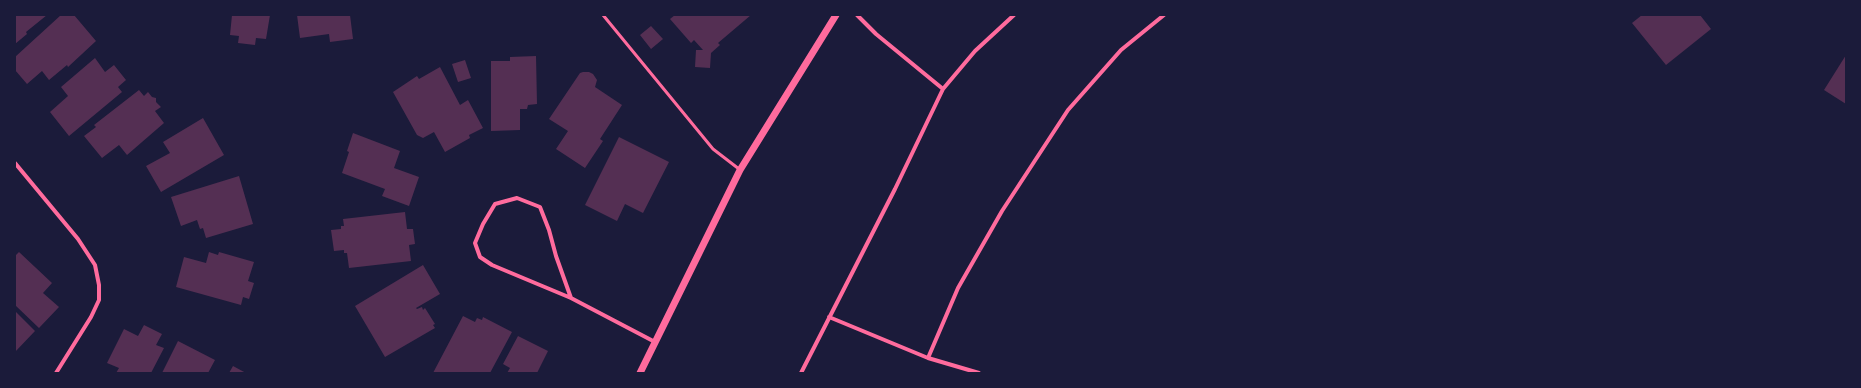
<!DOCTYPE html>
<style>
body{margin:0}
#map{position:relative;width:1861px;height:388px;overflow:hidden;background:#1b1b3a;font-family:"DM Sans",sans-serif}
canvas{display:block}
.frame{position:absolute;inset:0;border:16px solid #1b1b3a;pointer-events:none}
</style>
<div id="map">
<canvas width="1861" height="388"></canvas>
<div class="frame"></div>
</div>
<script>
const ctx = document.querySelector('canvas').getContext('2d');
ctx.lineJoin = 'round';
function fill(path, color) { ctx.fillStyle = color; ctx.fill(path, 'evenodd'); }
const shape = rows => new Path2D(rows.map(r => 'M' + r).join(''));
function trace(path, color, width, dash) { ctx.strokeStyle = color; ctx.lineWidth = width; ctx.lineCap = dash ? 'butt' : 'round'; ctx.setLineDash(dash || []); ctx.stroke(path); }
const building = shape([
 [15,15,47,15,26,32,27,34,15,44],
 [61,15,74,15,96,41,68,67,67,65,49,80,42,71,27,84,15,70,15,57],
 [232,15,270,15,266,39,256,38,255,45,238,43,239,36,230,35],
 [297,15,350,15,353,39,330,42,329,34,300,38],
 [675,15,751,15,718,43,720,45,711,53,710,68,695,67,696,50,703,50,694,40,691,43,670,19],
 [1642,15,1700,15,1711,29,1666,65,1632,23],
 [651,26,663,39,651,49,640,35],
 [1846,55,1846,104,1824,90],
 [536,56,537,104,528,105,527,109,520,109,520,130,491,131,491,61,510,61,510,57],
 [95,58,105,72,114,65,126,80,118,87,122,92,69,136,50,112,68,96,61,87],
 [465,60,471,78,458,82,452,64],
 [440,67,460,105,468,100,483,128,469,135,470,138,445,152,434,132,423,138,417,135,393,92,417,76,419,79],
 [583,72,589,72,593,74,597,80,595,87,622,105,600,139,603,141,585,168,556,149,568,131,549,119,580,73],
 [139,90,144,96,148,92,152,97,156,98,156,102,161,107,155,111,164,123,127,155,119,145,102,158,84,136,96,127,94,125],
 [203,118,224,155,161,192,146,166,170,153,163,142],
 [353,133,400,151,394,168,419,177,409,206,382,196,385,189,342,173,349,152,347,151],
 [619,137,669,162,643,213,625,204,617,221,585,205],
 [239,176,253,224,206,238,203,228,200,229,197,220,181,226,171,197],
 [405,212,407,229,413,229,415,244,409,245,411,261,349,268,347,253,344,253,344,250,334,251,331,230,341,229,341,226,344,226,343,219],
 [19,252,52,283,43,293,59,307,39,328,15,305,15,256],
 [209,252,218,255,219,252,254,262,248,281,254,283,249,299,243,297,241,305,176,287,184,257,206,263],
 [423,265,440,294,416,308,417,309,422,307,423,310,425,308,435,324,433,325,435,328,385,357,355,306],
 [15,311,35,331,15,352],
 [463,316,475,322,477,318,482,320,483,317,512,332,490,373,433,373],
 [144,325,162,334,156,345,164,348,151,373,116,373,119,368,107,363,124,329,138,336],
 [518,336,548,351,537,373,507,373,510,368,503,364],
 [178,341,215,360,208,373,162,373],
 [233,366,246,373,229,373]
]);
const service = shape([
 [603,15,713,149,739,169]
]);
const minor = shape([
 [857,15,876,34,943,89],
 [15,163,78,239,95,265,99,285,99,300,91,317,56,373],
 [571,298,556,256,549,230,540,207,517,198,495,204,483,224,475,243,480,257,492,265,571,298,655,342],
 [829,317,928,358,958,288,1002,211,1068,110,1121,50,1164,15],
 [928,358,979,373],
 [801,373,895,189,943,89,975,51,1014,15]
]);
const tertiary = shape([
 [640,373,740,170,836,15]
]);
fill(building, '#542f53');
trace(service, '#ff6b9d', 3);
trace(minor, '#ff6b9d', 4);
trace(tertiary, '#ff6b9d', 7);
</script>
